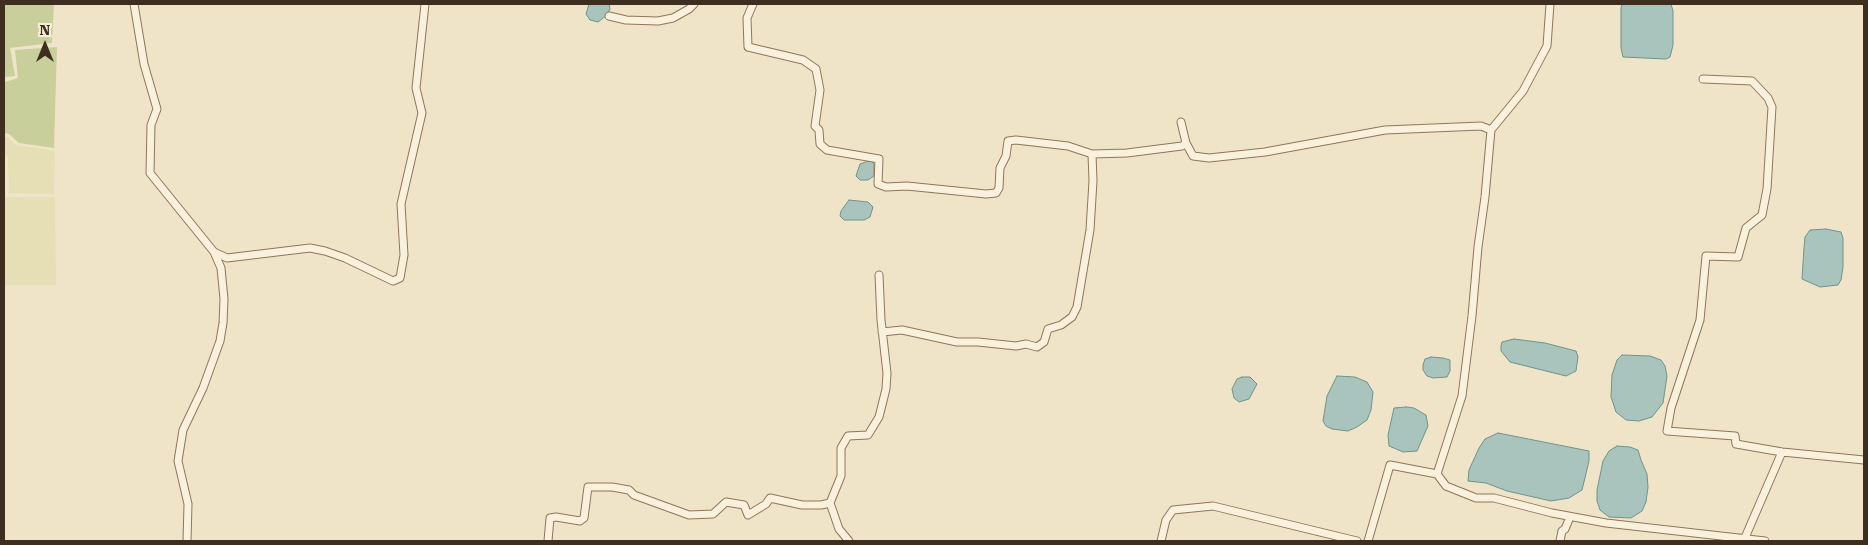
<!DOCTYPE html>
<style>
body{margin:0}
#map{position:relative;width:1868px;height:545px;overflow:hidden;background:#f0e4c8;font-family:"Roboto Serif",serif}
canvas{display:block}
.frame{position:absolute;inset:0;border:5px solid #3d2e20;pointer-events:none}
.north{position:absolute;left:20px;top:20px;width:50px;height:50px;-webkit-text-stroke:4px #f7eed8;paint-order:stroke;rotate:0deg;font-size:14px;font-weight:700;line-height:20px;text-align:center;color:#3d2e20}
.north::after{content:'';display:block;margin:auto;width:18px;height:22px;background:#3d2e20;clip-path:polygon(50% 0,100% 100%,50% 72%,0 100%)}
</style>
<div id="map">
<canvas width="1868" height="545"></canvas>
<div class="frame"></div>
<div class="north">N</div>
</div>
<script>
const ctx = document.querySelector('canvas').getContext('2d');
ctx.lineJoin = 'round';
function fill(path, color) { ctx.fillStyle = color; ctx.fill(path, 'evenodd'); }
const shape = rows => new Path2D(rows.map(r => 'M' + r).join(''));
function trace(path, color, width, dash) { ctx.strokeStyle = color; ctx.lineWidth = width; ctx.lineCap = dash ? 'butt' : 'round'; ctx.setLineDash(dash || []); ctx.stroke(path); }
const farmland = shape([
 [4,137,8,137,16,145,55,151,54,194,11,193,13,190,9,194,8,157,4,155],
 [4,197,55,197,56,285,4,285]
]);
const green = shape([
 [4,4,54,4,52,43,10,48,15,76,4,77],
 [57,47,54,148,19,143,9,134,4,133,4,91,5,82,18,78,15,50]
]);
const water = shape([
 [589,4,609,4,610,9,607,15,598,22,590,20,586,14,589,4],
 [1622,4,1671,4,1673,11,1673,45,1670,57,1666,59,1623,57,1621,48,1621,8,1622,4],
 [871,160,874,164,874,176,868,180,860,180,856,176,860,164,871,160],
 [849,200,868,202,873,207,870,217,864,220,844,220,840,216,841,211,849,200],
 [1826,229,1841,232,1843,238,1843,267,1841,280,1838,285,1820,287,1802,279,1804,248,1805,237,1810,230,1826,229],
 [1514,339,1545,343,1576,351,1578,357,1576,371,1566,376,1510,362,1501,351,1501,346,1502,342,1514,339],
 [1622,355,1650,356,1661,360,1665,366,1667,376,1663,403,1652,417,1639,421,1626,420,1616,412,1611,397,1612,375,1617,360,1622,355],
 [1431,357,1443,358,1450,360,1450,371,1447,377,1433,378,1427,376,1423,370,1423,365,1425,359,1431,357],
 [1337,376,1355,377,1367,382,1373,392,1371,410,1367,420,1357,427,1348,431,1332,429,1326,426,1323,421,1327,396,1337,376],
 [1242,377,1250,377,1257,384,1249,399,1239,402,1234,398,1232,389,1237,379,1242,377],
 [1406,407,1414,408,1426,415,1428,426,1417,451,1403,452,1389,446,1388,435,1394,408,1406,407],
 [1498,433,1589,451,1589,461,1582,490,1569,498,1551,501,1507,491,1486,483,1468,481,1469,470,1479,448,1485,439,1498,433],
 [1617,446,1630,447,1638,450,1641,460,1647,474,1648,487,1646,502,1642,511,1631,518,1609,517,1600,510,1597,501,1597,490,1603,461,1609,451,1617,446]
]);
const minor = shape([
 [134,4,144,64,157,109,151,125,150,173,214,252,221,268,224,299,223,323,220,341,203,388,183,430,178,461,188,504,187,541],
 [753,4,747,18,748,47,803,60,816,69,820,90,815,126,819,130,820,144,827,150,879,159,878,184,886,187,907,186,986,194,996,193,999,188,1000,168,1006,156,1008,141,1016,140,1068,146,1092,154,1127,153,1182,146,1186,143,1181,122],
 [609,16,626,20,658,21,673,18,689,9,694,4],
 [1703,79,1752,81,1768,98,1772,107,1767,189,1762,215,1746,228,1738,257,1706,256,1700,320,1671,408,1667,431,1735,436,1736,444,1782,452,1864,460],
 [1186,143,1193,156,1209,158,1265,152,1385,130,1481,126,1491,130],
 [214,252,227,258,310,248,325,251,345,258,393,281,400,278,404,255,401,204,422,113,416,88,425,4],
 [882,332,902,330,957,342,978,342,1016,346,1026,344,1037,347,1044,342,1048,329,1061,325,1072,317,1077,307,1090,230,1093,181,1092,154],
 [1437,474,1446,486,1476,498,1494,498,1552,513,1606,523,1765,541],
 [830,503,839,529,849,541],
 [1744,540,1782,452],
 [548,541,550,518,556,517,580,521,584,518,588,487,612,487,629,490,634,495,689,515,713,514,726,502,744,505,748,515,766,504,770,498,802,505,821,505,830,503,841,476,841,448,848,436,868,435,879,417,886,389,887,373,881,320,879,275],
 [1161,541,1166,520,1173,510,1213,506,1357,541],
 [1368,541,1390,465,1437,474,1462,396,1472,316,1478,247,1485,197,1491,130,1523,91,1547,46,1550,4],
 [1560,541,1562,531,1565,529,1570,517]
]);
fill(farmland, '#e6deb5');
fill(green, '#c9cf9b');
fill(water, '#a9c4bc');
trace(water, '#6f938a', 1);
trace(minor, '#8d765c', 9);
trace(minor, '#faf1dc', 7);
</script>
